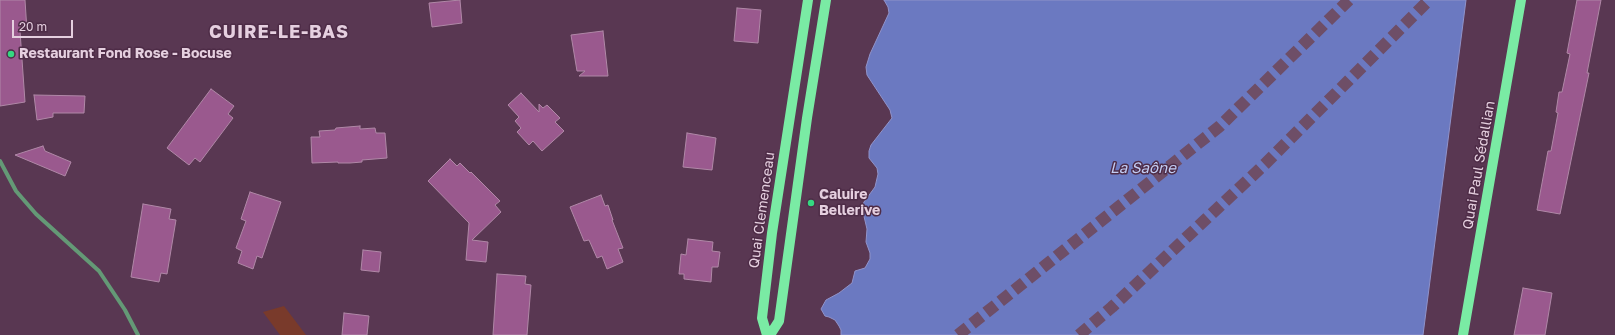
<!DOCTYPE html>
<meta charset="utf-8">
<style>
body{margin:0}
#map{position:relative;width:1615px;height:335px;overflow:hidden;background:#593752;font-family:"Golos Text",sans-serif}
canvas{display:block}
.scale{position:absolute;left:12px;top:20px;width:61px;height:18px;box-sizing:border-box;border:2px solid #e5cfdf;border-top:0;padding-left:5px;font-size:12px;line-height:14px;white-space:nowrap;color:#e5cfdf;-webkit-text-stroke:3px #4e2c47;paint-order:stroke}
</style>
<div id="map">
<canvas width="1615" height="335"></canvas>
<div class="scale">20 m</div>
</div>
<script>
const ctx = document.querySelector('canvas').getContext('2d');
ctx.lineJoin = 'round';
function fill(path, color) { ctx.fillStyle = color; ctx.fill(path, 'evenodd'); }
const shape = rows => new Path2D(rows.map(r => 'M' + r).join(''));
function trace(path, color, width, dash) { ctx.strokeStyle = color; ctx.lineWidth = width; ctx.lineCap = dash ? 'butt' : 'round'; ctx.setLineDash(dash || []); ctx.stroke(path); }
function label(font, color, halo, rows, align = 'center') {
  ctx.font = font + ' "Golos Text",sans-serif'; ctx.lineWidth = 3; ctx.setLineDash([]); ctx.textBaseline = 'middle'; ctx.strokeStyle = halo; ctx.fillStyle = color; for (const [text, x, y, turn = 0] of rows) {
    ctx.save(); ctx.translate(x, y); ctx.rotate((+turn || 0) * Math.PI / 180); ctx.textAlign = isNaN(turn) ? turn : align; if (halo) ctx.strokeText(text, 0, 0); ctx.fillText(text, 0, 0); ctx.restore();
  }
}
const green = shape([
 [284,306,306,335,280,335,263,312]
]);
const water = shape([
 [884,0,1466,0,1423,335,841,335,841,330,839,326,835,320,829,317,825,316,821,309,826,300,839,293,852,283,855,271,865,268,870,259,870,253,866,242,867,229,862,208,864,202,875,187,878,174,877,168,869,158,869,151,871,145,892,118,890,110,867,75,866,67,870,54,889,13,888,7,884,0]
]);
const building = shape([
 [0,0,25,0,27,31,20,31,25,102,0,106,0,0],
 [460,0,462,23,432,27,429,3,460,0],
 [1577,0,1601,0,1587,73,1589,73,1560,214,1537,210,1548,151,1551,151,1558,113,1556,112,1559,92,1562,92,1570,54,1567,53,1577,0],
 [737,8,761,10,758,43,734,41,737,8],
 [603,31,608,76,579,76,585,71,577,71,571,35,603,31],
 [211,89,234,106,228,114,233,118,200,162,195,158,189,165,167,148,211,89],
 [521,93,539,112,539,104,543,108,547,105,560,118,555,122,564,131,542,151,533,141,529,145,517,132,521,128,515,121,519,117,508,105,521,93],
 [34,95,85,96,84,113,53,113,53,117,37,120,34,95],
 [360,126,360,129,375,128,376,133,385,133,387,158,362,160,362,162,350,163,338,163,338,162,312,163,311,137,320,137,319,131,335,130,336,128,360,126],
 [687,133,716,138,712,170,683,167,687,133],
 [43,146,45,151,71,162,65,176,15,155,43,146],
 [450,159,457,166,460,163,470,173,471,172,500,201,495,205,501,212,472,240,488,242,486,262,466,260,469,223,428,181,450,159],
 [250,192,281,202,262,258,257,256,253,269,238,263,242,251,236,248,246,221,241,219,250,192],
 [601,195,605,206,608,205,613,220,612,220,623,248,618,249,623,262,607,269,602,256,597,258,589,240,584,241,570,207,601,195],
 [143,204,171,209,169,219,176,220,167,274,161,273,159,282,131,277,143,204],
 [688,239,713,242,712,251,720,252,718,267,712,267,711,282,684,279,684,274,679,274,681,254,686,255,688,239],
 [363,250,381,252,379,272,361,270,363,250],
 [497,274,526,276,525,284,531,285,527,335,493,335,497,274],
 [1523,288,1552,293,1545,335,1514,335,1523,288],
 [344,313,369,316,367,335,342,335,344,313]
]);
const highwayTunnel = shape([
 [958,335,1220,126,1349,0],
 [1079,335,1112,307,1265,164,1429,0]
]);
const street = shape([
 [0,161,16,191,36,214,99,271,125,310,138,335]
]);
const primary = shape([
 [767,335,762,318,772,233,808,0],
 [770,335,779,321,807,118,826,0],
 [1463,335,1521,0]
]);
const markers = [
 [11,54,4,"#35d881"],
 [811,203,4,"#35d881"]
];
const poiNames = [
 ["Restaurant Fond Rose - Bocuse",19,54],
 ["Caluire",819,195],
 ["Bellerive",819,211]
];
const streetNames = [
 ["Quai Paul Sédallian",1479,165,-80],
 ["Quai Clemenceau",762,210,-82]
];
const waterNames = [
 ["La Saône",1143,168]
];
const districtNames = [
 ["CUIRE-LE-BAS",279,32]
];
fill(green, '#793a2b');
fill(water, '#6b79c1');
trace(water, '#9093ca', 1);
fill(building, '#9a598e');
trace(building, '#b088a7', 1);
trace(highwayTunnel, '#6e4e67', 12, [12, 6]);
trace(street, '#649976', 4);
trace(primary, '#7aeba4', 10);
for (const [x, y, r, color] of markers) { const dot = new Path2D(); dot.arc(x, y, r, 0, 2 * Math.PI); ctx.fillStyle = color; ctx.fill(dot); trace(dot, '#4e2c47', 1.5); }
label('bold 14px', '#e5cfdf', '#4e2c47', poiNames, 'left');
label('14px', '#e5cfdf', '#4e2c47', streetNames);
label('italic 15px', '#c3cdf4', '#4e2c47', waterNames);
ctx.letterSpacing = '1px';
label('bold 18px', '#e5cfdf', '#4e2c47', districtNames);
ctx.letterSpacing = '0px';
</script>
